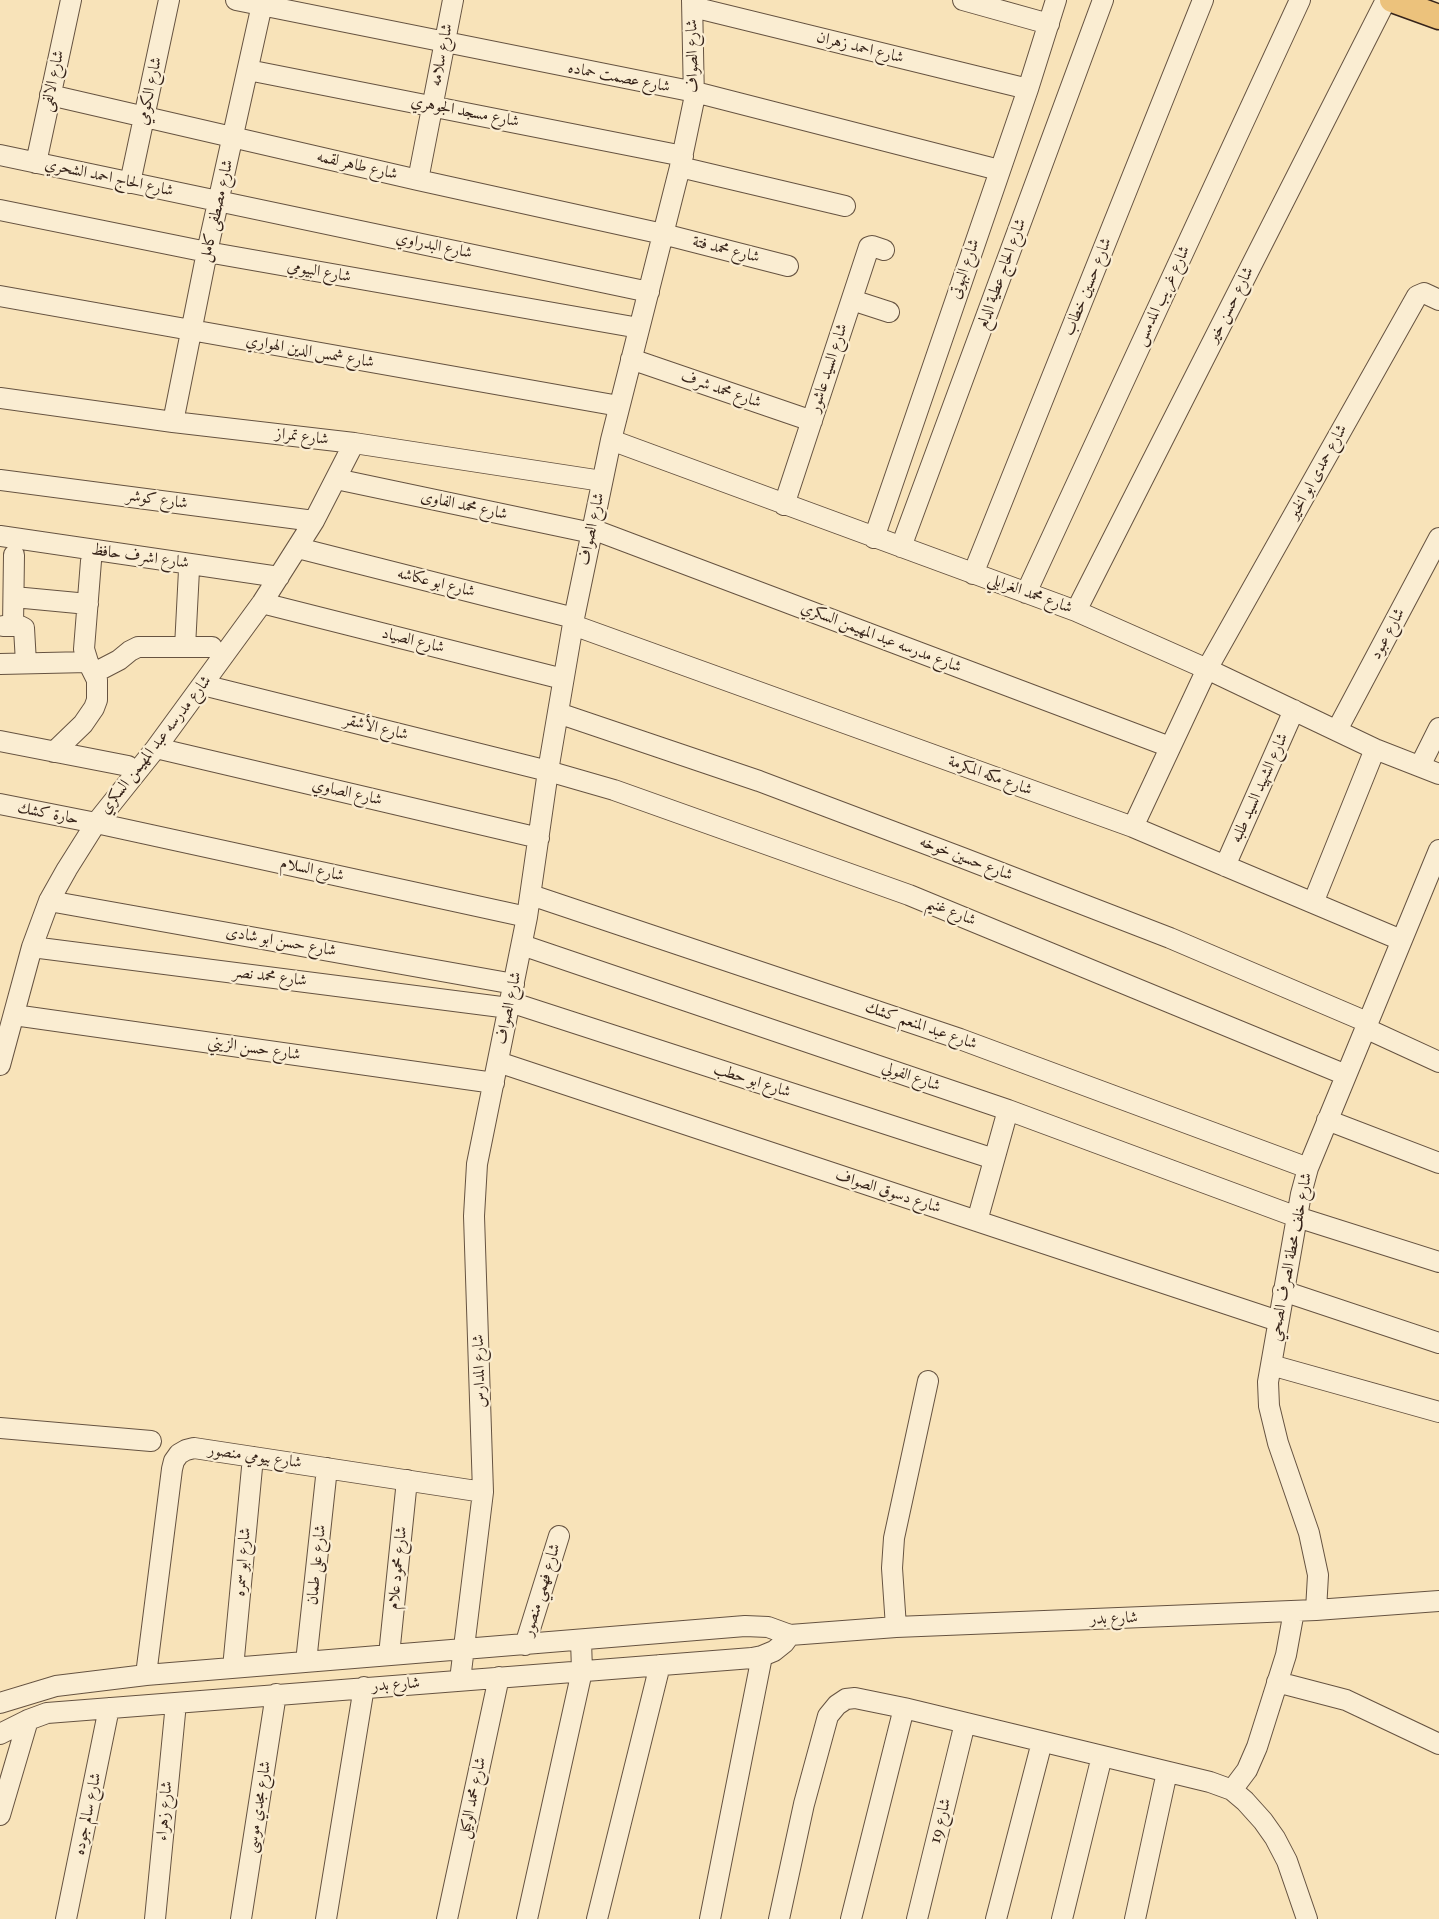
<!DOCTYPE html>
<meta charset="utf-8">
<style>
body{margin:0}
canvas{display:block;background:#f8e3b9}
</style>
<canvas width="1439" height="1919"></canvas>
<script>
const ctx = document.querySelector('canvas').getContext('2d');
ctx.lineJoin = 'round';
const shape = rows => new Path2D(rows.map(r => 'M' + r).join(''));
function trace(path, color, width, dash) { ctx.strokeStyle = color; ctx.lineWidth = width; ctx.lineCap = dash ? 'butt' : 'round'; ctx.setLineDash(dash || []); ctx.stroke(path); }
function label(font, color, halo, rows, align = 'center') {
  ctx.font = font + ' "IM FELL Great Primer",Amiri,serif'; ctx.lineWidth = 4.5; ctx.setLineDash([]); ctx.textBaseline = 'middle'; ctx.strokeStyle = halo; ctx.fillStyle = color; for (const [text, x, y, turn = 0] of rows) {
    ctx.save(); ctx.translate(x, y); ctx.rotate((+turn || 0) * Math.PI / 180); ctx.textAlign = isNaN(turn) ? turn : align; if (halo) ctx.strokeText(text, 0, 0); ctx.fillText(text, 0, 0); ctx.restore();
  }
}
const minor = shape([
 [236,0,695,92,999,170],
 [963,0,1049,24],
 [693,7,1028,89],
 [248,70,683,156],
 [50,95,418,180,663,234,788,266],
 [0,155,649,292],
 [36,163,71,0],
 [680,167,845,206],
 [418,180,453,0],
 [130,183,169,0],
 [0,210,207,252,639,328],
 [0,296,619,406],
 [852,300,889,312],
 [631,359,812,421],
 [0,398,173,422,354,443,602,481],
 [173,422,207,252,263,0],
 [611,440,1076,611,1207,669,1375,749,1439,774],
 [336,479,592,533],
 [0,480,314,521],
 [784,505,869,247,872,246,884,250],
 [592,529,1170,747],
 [0,536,279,577],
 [874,538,1028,89,1056,0],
 [901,547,1103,0],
 [298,548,574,618],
 [973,574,1203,0],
 [1026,593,1300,0],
 [14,597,88,604],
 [262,603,563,679],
 [1076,611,1386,0],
 [573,625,1133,827,1401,940],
 [3,626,20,626,24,628,26,663],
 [13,626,14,555],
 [185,647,189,570],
 [0,664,88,662],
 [94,673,119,660,130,651,138,647,212,647],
 [203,685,548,771,614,790,909,895,1346,1075],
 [558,713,759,781,963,858,1170,938,1367,1022],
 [1337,730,1439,538],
 [0,741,128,766],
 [156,748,539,838],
 [54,752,83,724,94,708,97,700,97,680,88,662,84,649,91,561],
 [1420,766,1439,728],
 [0,804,96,823,527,917],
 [1133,827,1207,669,1417,296,1424,293,1439,300],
 [1225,866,1294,710],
 [531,895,960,1039,1308,1168],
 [49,901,514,984],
 [1313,903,1375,749],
 [522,945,1008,1110,1297,1217,1439,1262],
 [32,947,509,1008],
 [510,1002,994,1159],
 [14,1015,494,1083],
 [1365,1028,1439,1062],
 [498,1062,1278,1321],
 [0,1065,32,947,49,901,67,869,96,823,156,748,262,603,314,521,354,443],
 [1327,1120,1439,1163],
 [977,1221,1008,1110],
 [1283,1291,1439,1343],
 [1271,1365,1439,1412],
 [0,1428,151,1441],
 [1316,1610,1318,1575,1309,1533,1278,1443,1269,1406,1268,1382,1271,1365,1301,1194,1308,1168,1439,850],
 [896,1627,892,1568,894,1538,928,1381],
 [525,1645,559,1536],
 [389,1655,407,1480],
 [306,1662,327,1468],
 [233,1668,253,1457],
 [146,1675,172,1469,174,1461,179,1454,186,1450,194,1448,483,1492],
 [460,1680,483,1492,474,1216,477,1164,527,917,548,771,574,618,611,440,680,167,694,100,692,0],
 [1277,1682,1346,1700,1439,1744],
 [0,1703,56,1686,146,1675,745,1626,768,1627,790,1635,896,1627,1316,1610,1439,1601],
 [0,1734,28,1720,47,1713,752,1658,762,1656,774,1651,784,1643,790,1635],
 [1232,1790,1247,1770,1257,1747,1286,1655,1294,1611],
 [0,1815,28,1720],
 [66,1919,109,1708],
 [155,1919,176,1703],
 [241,1919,276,1694],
 [326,1919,364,1687],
 [447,1919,499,1677],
 [527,1919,582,1671,581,1640],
 [597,1919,660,1665],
 [710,1919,762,1656],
 [779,1919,804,1804,828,1716,837,1705,846,1699,855,1698,904,1708,1210,1782,1232,1790,1245,1801,1263,1821,1275,1838,1287,1861,1307,1919],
 [851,1919,904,1708],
 [917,1919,965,1723],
 [996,1919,1042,1742],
 [1062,1919,1102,1756],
 [1135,1919,1167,1772]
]);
const major = shape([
 [1392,0,1439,17]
]);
const streetNames = [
 ["شارع احمد زهران",860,48,14],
 ["شارع سلامه",442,55,-79],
 ["شارع الصواف",693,56,-91],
 ["شارع عصمت حماده",619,78,11],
 ["شارع الالفى",53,81,-78],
 ["شارع الكومي",150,91,-78],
 ["شارع مسجد الجوهري",465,112,11],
 ["شارع طاهر لقمه",357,166,13],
 ["شارع الحاج احمد الشحري",109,178,12],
 ["شارع مصطفى كامل",217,211,-77],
 ["شارع البدراوي",434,246,12],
 ["شارع محمد فتة",726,250,14],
 ["شارع البهوتى",965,269,-71],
 ["شارع البيومي",319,272,10],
 ["شارع الحاج عطية الدلع",1002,274,-70],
 ["شارع حسين خطاب",1088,287,-68],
 ["شارع غريب المدمس",1163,296,-65],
 ["شارع حسن خير",1231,305,-63],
 ["شارع شمس الدين الهواري",310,352,10],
 ["شارع السيد عاشور",829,368,-72],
 ["شارع محمد شرف",721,390,19],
 ["شارع تمراز",302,437,7],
 ["شارع حمدى ابو الخير",1318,472,-61],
 ["شارع كوشر",157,500,8],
 ["شارع محمد الفاوى",464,506,12],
 ["شارع الصواف",592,529,-78],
 ["شارع اشرف حافظ",140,557,8],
 ["شارع ابو عكاشه",436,583,14],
 ["شارع محمد الغرابلي",1030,594,20],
 ["شارع عبود",1388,634,-62],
 ["شارع مدرسه عبد المهيمن السكري",881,638,21],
 ["شارع الصياد",413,641,14],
 ["شارع الأشقر",376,728,14],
 ["شارع مدرسه عبد المهيمن السكري",156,745,-52],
 ["شارع مكه المكرمة",990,776,20],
 ["شارع الشهيد السيد طلبه",1260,788,-66],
 ["شارع الصاوي",347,793,13],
 ["حارة كشك",48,814,11],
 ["شارع حسين خوخه",966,859,21],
 ["شارع السلام",312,870,12],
 ["شارع غنيم",951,912,22],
 ["شارع حسن ابو شادى",281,942,10],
 ["شارع محمد نصر",270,977,7],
 ["شارع الصواف",509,1008,-78],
 ["شارع عبد المنعم كشك",921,1026,19],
 ["شارع حسن الزيني",254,1049,8],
 ["شارع الفولي",911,1077,19],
 ["شارع ابو حطب",752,1081,18],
 ["شارع دسوق الصواف",888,1192,18],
 ["شارع خلف محطة الصرف الصحي",1291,1257,-79],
 ["شارع المدارس",480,1371,-92],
 ["شارع بيومي منصور",255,1457,8],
 ["شارع ابو سمره",243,1562,-85],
 ["شارع على طمان",317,1565,-84],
 ["شارع محمود علام",398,1568,-84],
 ["شارع فهمي منصور",542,1590,-73],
 ["شارع بدر",1114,1619,-2],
 ["شارع بدر",396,1685,-4],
 ["شارع محمد الوكيل",473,1798,-78],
 ["شارع مجدي موسى",259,1807,-81],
 ["شارع زهراء",165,1811,-85],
 ["شارع سالم جوده",88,1814,-78],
 ["شارع 19",941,1821,-76]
];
trace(minor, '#665341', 22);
trace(major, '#362319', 27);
trace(minor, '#faedd2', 20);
trace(major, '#ecc27c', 24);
label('16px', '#362319', '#faedd2', streetNames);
</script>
